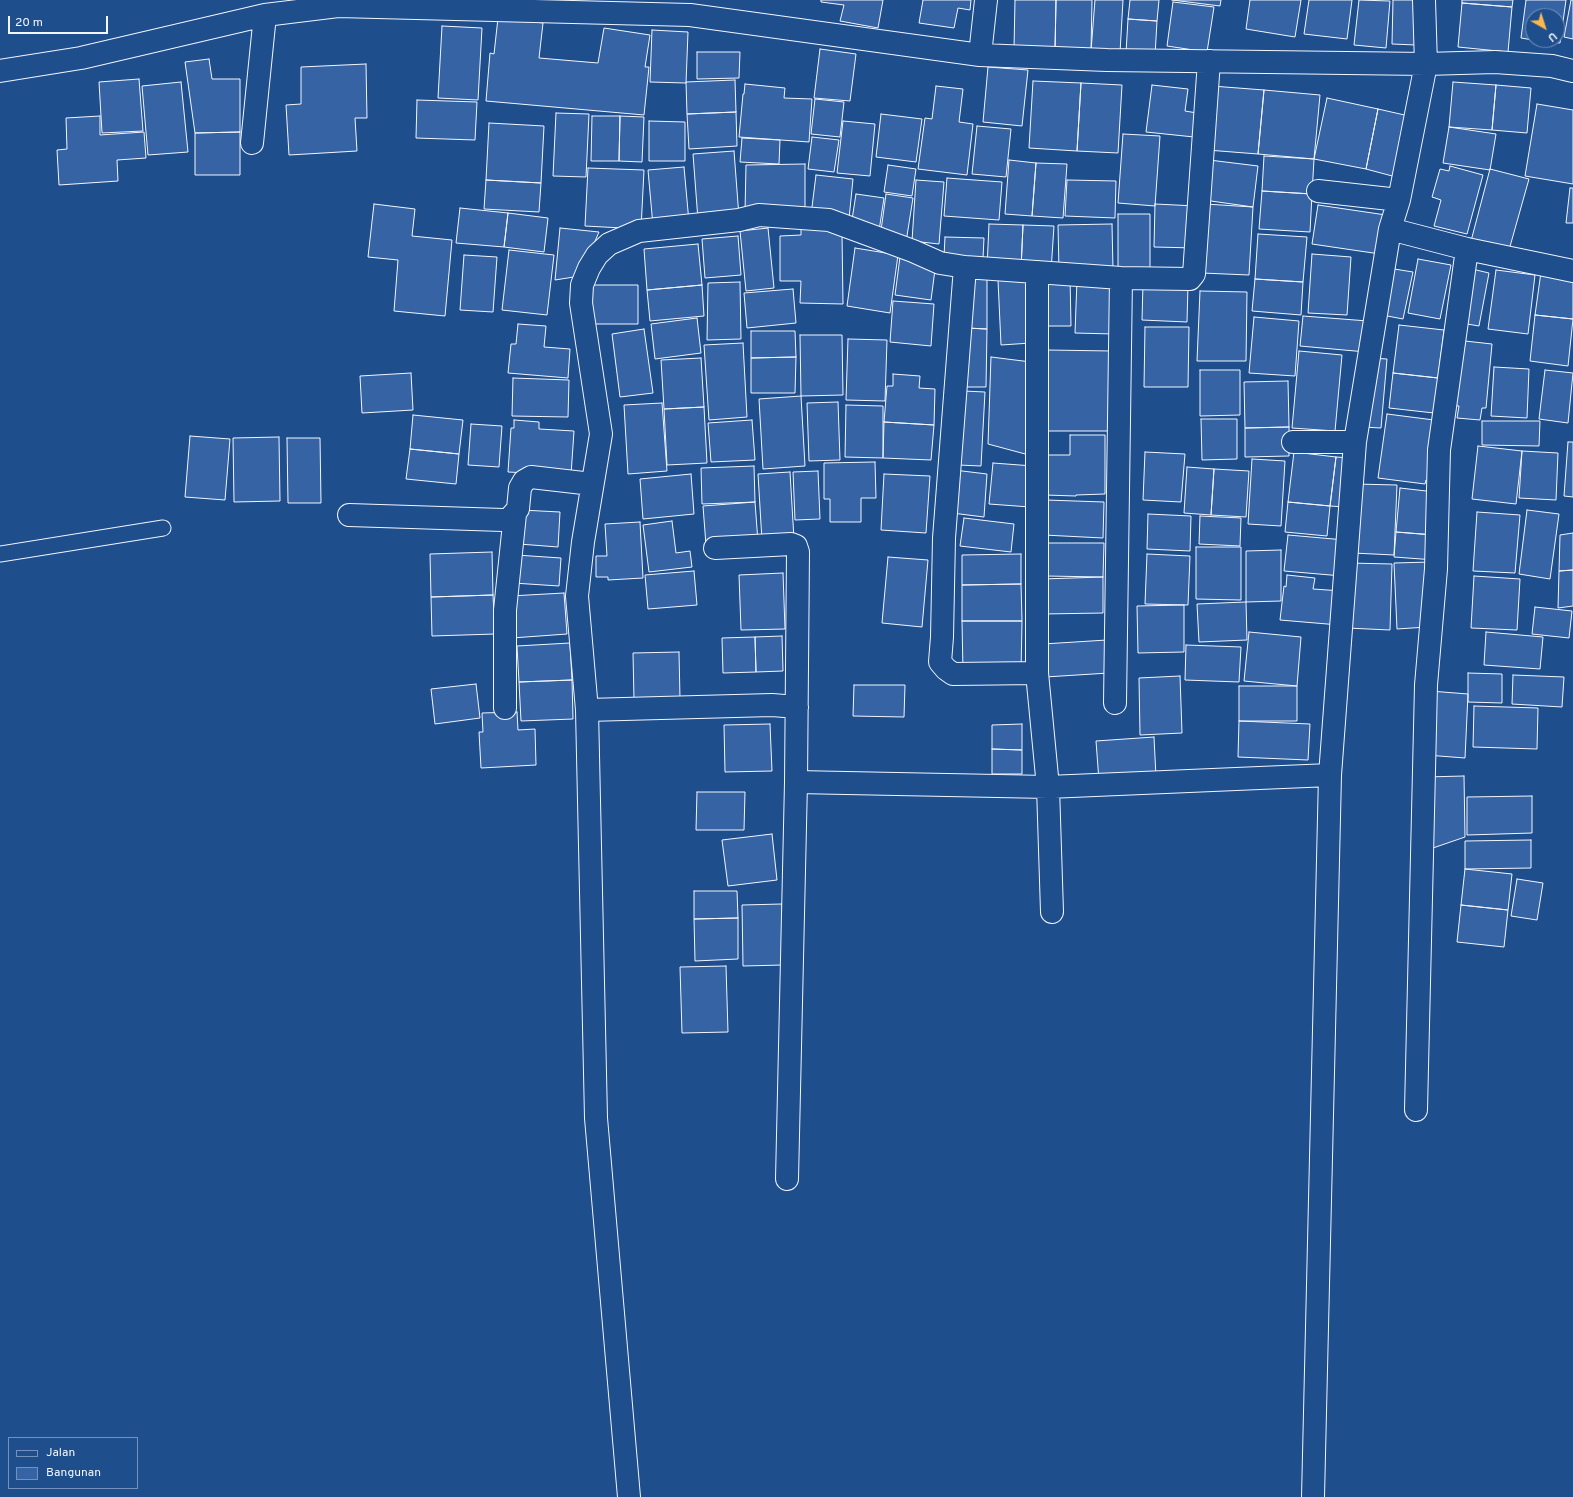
<!DOCTYPE html>
<style>
body{margin:0}
#map{position:relative;width:1573px;height:1497px;overflow:hidden;background:#1f4e8c;font-family:Overpass,sans-serif}
canvas{display:block}
.legend{position:absolute;left:8px;top:1437px;width:130px;height:52px;box-sizing:border-box;background:#1f4e8c;border:1px solid #7391ba;margin:0;padding:5px 7px;list-style:none;font-size:12px;color:#f2f6ff}
.legend li{display:flex;align-items:center;gap:8px;height:20px}
.legend b{width:20px;border:1px solid #7391ba}
.north{position:absolute;left:1525px;top:8px;width:40px;height:40px;box-sizing:border-box;background:#1f4e8c;border:1px solid #7391ba;border-radius:50%;rotate:141deg;font-size:11px;font-weight:700;line-height:16px;text-align:center;color:#f2f6ff}
.north::after{content:'';display:block;margin:auto;width:14px;height:18px;background:#ffb74d;clip-path:polygon(50% 0,100% 100%,50% 72%,0 100%)}
.scale{position:absolute;left:8px;top:16px;width:100px;height:18px;box-sizing:border-box;border:2px solid #f2f6ff;border-top:0;padding-left:5px;font-size:12px;line-height:14px;white-space:nowrap;color:#f2f6ff;-webkit-text-stroke:3px #1f4e8c;paint-order:stroke}
</style>
<div id="map">
<canvas width="1573" height="1497"></canvas>
<ul class="legend">
<li><b style="height:5px;background:#1f4e8c"></b>Jalan</li>
<li><b style="height:11px;background:#3563a3"></b>Bangunan</li>
</ul>
<div class="north">U</div>
<div class="scale">20 m</div>
</div>
<script>
const ctx = document.querySelector('canvas').getContext('2d');
ctx.lineJoin = 'round';
function fill(path, color) { ctx.fillStyle = color; ctx.fill(path, 'evenodd'); }
const shape = rows => new Path2D(rows.map(r => 'M' + r).join(''));
function trace(path, color, width, dash) { ctx.strokeStyle = color; ctx.lineWidth = width; ctx.lineCap = dash ? 'butt' : 'round'; ctx.setLineDash(dash || []); ctx.stroke(path); }
const building = shape([
 [821,0,883,0,878,28,840,21,844,5,821,2,821,0],
 [923,0,971,0,970,10,958,8,954,28,919,23,923,0],
 [1015,0,1056,0,1055,51,1014,49,1015,0],
 [1056,0,1092,0,1091,52,1055,51,1056,0],
 [1095,0,1123,0,1120,53,1091,51,1095,0],
 [1130,0,1159,0,1157,21,1128,19,1130,0],
 [1172,0,1221,0,1220,6,1172,0],
 [1250,0,1301,0,1295,37,1246,29,1250,0],
 [1309,0,1352,0,1347,39,1304,34,1309,0],
 [1359,0,1390,1,1386,48,1354,45,1359,0],
 [1393,0,1417,0,1416,45,1392,44,1393,0],
 [1462,0,1513,0,1512,7,1462,3,1462,0],
 [1526,0,1566,0,1560,43,1536,40,1557,40,1557,16,1533,16,1533,40,1521,38,1526,0],
 [1571,0,1573,0,1573,39,1564,37,1571,0],
 [1173,2,1214,7,1207,52,1167,46,1173,2],
 [1462,3,1512,7,1508,52,1458,47,1462,3],
 [498,18,543,23,539,58,598,63,604,28,650,35,645,67,649,67,644,115,486,101,490,53,494,54,498,18],
 [1128,19,1157,21,1155,56,1126,53,1128,19],
 [442,26,482,28,478,100,438,98,442,26],
 [652,30,688,32,686,83,650,82,652,30],
 [820,49,856,54,850,101,814,98,820,49],
 [697,52,740,52,739,78,697,79,697,52],
 [209,59,212,79,240,79,240,132,195,133,185,62,209,59],
 [366,64,367,118,355,118,357,151,289,155,286,105,301,104,301,67,366,64],
 [988,67,1028,70,1022,126,983,122,988,67],
 [139,79,143,131,102,133,99,82,139,79],
 [735,80,736,112,687,114,686,82,735,80],
 [1033,81,1081,83,1077,151,1029,148,1033,81],
 [181,82,188,152,148,155,142,86,181,82],
 [1453,82,1496,85,1492,130,1449,127,1453,82],
 [1081,83,1122,85,1118,153,1077,151,1081,83],
 [745,84,785,88,784,98,812,99,809,142,739,137,743,94,744,94,745,84],
 [1152,85,1188,89,1185,111,1197,113,1194,137,1146,132,1152,85],
 [1496,85,1531,88,1527,133,1492,130,1496,85],
 [936,86,963,89,959,122,973,124,967,175,918,169,925,118,932,119,936,86],
 [1212,86,1264,90,1258,154,1207,150,1212,86],
 [1264,90,1320,95,1314,159,1258,154,1264,90],
 [1327,98,1378,109,1366,169,1314,159,1327,98],
 [815,99,844,102,840,137,811,134,815,99],
 [417,100,477,102,475,140,416,138,417,100],
 [1537,104,1573,110,1573,184,1525,176,1537,104],
 [1378,109,1409,116,1396,177,1366,169,1378,109],
 [736,112,737,146,689,149,687,114,736,112],
 [556,113,589,114,586,177,553,176,556,113],
 [881,114,922,119,916,162,876,157,881,114],
 [100,116,100,135,144,132,146,158,117,160,118,181,59,185,57,150,67,149,66,118,100,116],
 [592,116,620,116,619,161,591,161,592,116],
 [620,116,644,117,642,162,619,161,620,116],
 [649,121,685,122,685,161,649,161,649,121],
 [843,121,875,124,870,176,837,173,843,121],
 [489,123,544,126,541,183,486,180,489,123],
 [977,126,1011,129,1006,177,972,174,977,126],
 [1449,127,1496,134,1490,170,1443,163,1449,127],
 [240,132,240,175,195,175,195,133,240,132],
 [1123,134,1160,136,1155,206,1118,203,1123,134],
 [812,137,839,140,834,172,808,169,812,137],
 [742,138,780,140,779,164,740,162,742,138],
 [734,151,739,217,698,220,693,154,734,151],
 [1264,156,1314,159,1312,194,1262,191,1264,156],
 [1009,160,1036,163,1032,216,1005,214,1009,160],
 [1209,160,1258,166,1253,207,1204,200,1209,160],
 [1036,163,1067,164,1063,218,1032,216,1036,163],
 [805,164,805,211,745,212,746,165,805,164],
 [888,165,916,169,912,196,884,192,888,165],
 [1450,166,1483,175,1467,234,1434,226,1441,200,1432,197,1440,169,1449,171,1450,166],
 [684,167,689,222,653,226,648,170,684,167],
 [588,168,644,170,641,229,585,226,588,168],
 [1490,169,1529,179,1509,250,1471,241,1490,169],
 [816,175,853,179,849,219,811,215,816,175],
 [947,178,1002,182,999,220,944,216,947,178],
 [486,180,541,183,539,212,484,209,486,180],
 [916,180,944,182,939,244,912,241,916,180],
 [1067,180,1116,181,1115,218,1065,216,1067,180],
 [1570,188,1573,188,1573,223,1566,223,1570,188],
 [1262,191,1312,194,1310,232,1259,229,1262,191],
 [856,194,884,198,879,231,851,226,856,194],
 [886,194,913,198,906,242,880,238,886,194],
 [374,204,415,209,412,236,452,240,445,316,394,311,398,260,368,257,374,204],
 [1155,204,1196,206,1195,248,1154,247,1155,204],
 [1205,204,1253,207,1249,275,1202,273,1205,204],
 [1318,205,1386,215,1380,254,1312,244,1318,205],
 [460,208,508,213,504,247,456,243,460,208],
 [508,213,548,218,544,252,504,247,508,213],
 [1118,214,1150,214,1150,274,1118,275,1118,214],
 [801,223,842,234,843,304,800,303,801,281,780,281,780,236,801,235,801,223],
 [989,224,1023,225,1021,269,987,268,989,224],
 [1112,224,1113,270,1059,271,1058,225,1112,224],
 [1023,225,1054,226,1051,271,1021,269,1023,225],
 [560,228,599,232,580,276,555,280,560,228],
 [768,228,774,288,746,291,740,231,768,228],
 [1258,234,1307,237,1303,282,1255,279,1258,234],
 [738,236,741,275,705,278,702,239,738,236],
 [945,237,984,238,983,258,944,257,945,237],
 [698,244,702,285,647,290,644,249,698,244],
 [855,248,898,255,890,313,847,306,855,248],
 [509,250,554,255,547,315,502,310,509,250],
 [1312,254,1351,257,1347,315,1308,313,1312,254],
 [464,255,497,257,493,312,460,310,464,255],
 [900,257,936,262,931,300,895,295,900,257],
 [1418,259,1451,265,1440,319,1408,313,1418,259],
 [1388,268,1413,272,1403,319,1377,314,1388,268],
 [1472,269,1489,273,1479,326,1461,323,1472,269],
 [1496,270,1535,275,1528,334,1488,329,1496,270],
 [1541,272,1573,276,1573,319,1535,315,1541,272],
 [1043,277,1070,277,1071,326,1044,326,1043,277],
 [1028,278,1031,343,1001,345,998,280,1028,278],
 [966,279,987,279,987,329,966,328,966,279],
 [1255,279,1303,282,1301,315,1252,311,1255,279],
 [1077,280,1115,281,1113,334,1075,333,1077,280],
 [740,282,741,339,707,340,708,283,740,282],
 [1143,283,1188,285,1187,322,1142,320,1143,283],
 [583,285,638,285,638,324,588,324,583,285],
 [702,285,704,316,650,321,647,290,702,285],
 [793,289,796,323,747,328,744,293,793,289],
 [1200,291,1247,292,1246,361,1197,361,1200,291],
 [893,301,934,304,931,346,890,342,893,301],
 [1535,315,1573,319,1568,366,1530,361,1535,315],
 [1303,316,1368,321,1366,352,1300,346,1303,316],
 [1254,317,1299,321,1295,376,1249,373,1254,317],
 [697,318,701,353,655,359,651,324,697,318],
 [518,324,546,326,544,347,570,349,568,378,508,373,511,344,516,344,518,324],
 [1399,325,1444,330,1438,378,1393,373,1399,325],
 [1145,327,1189,327,1188,387,1144,387,1145,327],
 [966,328,987,329,986,387,965,387,966,328],
 [644,329,653,393,620,397,612,334,644,329],
 [751,331,795,331,796,357,751,358,751,331],
 [800,335,842,335,843,395,801,396,800,335],
 [848,339,887,340,885,401,846,400,848,339],
 [1456,340,1492,344,1486,408,1482,408,1480,420,1457,418,1459,406,1449,405,1456,340],
 [743,343,747,417,709,420,704,345,743,343],
 [1047,350,1112,351,1111,431,1046,431,1047,350],
 [1299,351,1342,355,1335,431,1292,428,1299,351],
 [796,357,795,393,751,393,751,358,796,357],
 [991,357,1031,362,1029,455,988,444,991,357],
 [701,358,704,407,664,409,661,360,701,358],
 [1370,358,1387,359,1381,428,1363,427,1370,358],
 [1494,367,1529,369,1527,418,1491,416,1494,367],
 [1200,370,1240,370,1240,415,1200,416,1200,370],
 [1545,370,1573,373,1568,423,1539,419,1545,370],
 [411,373,413,410,362,413,360,376,411,373],
 [1393,373,1438,378,1434,413,1389,408,1393,373],
 [893,374,920,376,919,388,935,389,934,425,884,422,887,386,893,386,893,374],
 [513,378,569,380,568,417,512,416,513,378],
 [1288,381,1289,427,1245,428,1244,382,1288,381],
 [963,391,985,392,981,466,958,465,963,391],
 [801,396,805,466,763,469,759,399,801,396],
 [838,402,840,460,809,461,807,403,838,402],
 [662,403,667,471,628,474,624,405,662,403],
 [846,405,883,406,883,458,845,457,846,405],
 [704,407,707,463,667,465,664,409,704,407],
 [1387,414,1434,420,1432,482,1426,480,1425,484,1378,478,1387,414],
 [413,415,463,420,459,454,410,449,413,415],
 [1201,419,1237,419,1237,459,1202,460,1201,419],
 [514,420,539,422,539,429,574,431,571,475,508,472,511,428,514,428,514,420],
 [752,420,755,460,711,462,708,423,752,420],
 [1482,421,1540,421,1539,446,1482,445,1482,421],
 [884,422,934,425,931,460,883,458,884,422],
 [471,424,502,426,499,467,468,465,471,424],
 [1289,427,1289,456,1245,457,1245,428,1289,427],
 [1070,435,1105,435,1105,494,1076,495,1076,496,1045,495,1047,455,1070,455,1070,435],
 [190,436,230,439,225,500,185,497,190,436],
 [279,437,280,501,234,502,233,438,279,437],
 [287,438,320,438,321,503,288,503,287,438],
 [1568,442,1573,442,1573,497,1564,496,1568,442],
 [1478,446,1522,451,1516,504,1472,499,1478,446],
 [410,449,459,454,456,484,406,479,410,449],
 [1522,451,1558,453,1556,500,1519,498,1522,451],
 [1145,452,1185,454,1181,502,1143,500,1145,452],
 [1294,452,1336,457,1330,506,1288,502,1294,452],
 [1336,457,1351,458,1345,507,1330,506,1336,457],
 [1252,459,1285,461,1281,526,1248,524,1252,459],
 [875,462,876,498,861,498,861,522,830,522,830,499,824,499,824,463,875,462],
 [993,463,1033,466,1030,507,989,504,993,463],
 [754,466,755,502,702,504,701,468,754,466],
 [1187,467,1214,469,1211,515,1184,513,1187,467],
 [1214,469,1249,471,1246,517,1211,515,1214,469],
 [954,470,987,474,984,517,952,513,954,470],
 [818,471,820,519,795,520,793,472,818,471],
 [790,472,794,539,762,541,758,474,790,472],
 [691,474,694,514,643,519,640,479,691,474],
 [884,474,930,476,926,533,881,530,884,474],
 [1355,484,1397,485,1394,555,1353,553,1355,484],
 [1400,488,1435,492,1434,535,1396,532,1400,488],
 [1046,500,1104,502,1103,538,1044,535,1046,500],
 [755,502,758,542,706,545,703,506,755,502],
 [1288,502,1330,506,1327,536,1285,532,1288,502],
 [521,510,560,512,558,547,519,544,521,510],
 [1527,510,1559,514,1550,579,1519,574,1527,510],
 [1477,512,1520,515,1515,573,1473,571,1477,512],
 [1148,514,1191,516,1190,551,1147,549,1148,514],
 [1200,516,1241,518,1240,546,1199,544,1200,516],
 [964,518,1014,524,1011,552,960,546,964,518],
 [672,521,676,553,690,551,692,567,649,572,643,525,672,521],
 [640,522,643,578,608,580,608,577,596,577,596,556,607,556,605,524,640,522],
 [1396,532,1434,535,1435,560,1394,557,1396,532],
 [1573,533,1573,570,1559,571,1560,535,1573,533],
 [1288,535,1345,540,1342,576,1284,571,1288,535],
 [1047,543,1104,543,1103,577,1046,576,1047,543],
 [1196,547,1241,547,1241,600,1196,599,1196,547],
 [1281,550,1281,601,1246,602,1246,551,1281,550],
 [492,552,493,595,431,597,430,554,492,552],
 [1021,554,1021,584,962,585,962,555,1021,554],
 [1147,554,1190,556,1188,605,1145,604,1147,554],
 [516,555,561,558,559,586,513,583,516,555],
 [888,557,928,560,922,627,882,623,888,557],
 [1431,562,1427,627,1397,629,1394,563,1431,562],
 [1349,563,1392,564,1390,630,1347,628,1349,563],
 [1573,570,1573,606,1558,608,1559,571,1573,570],
 [694,571,697,605,648,609,645,575,694,571],
 [783,573,785,629,741,630,739,575,783,573],
 [1287,575,1315,578,1313,589,1342,591,1339,625,1280,620,1284,586,1286,587,1287,575],
 [1474,576,1520,579,1517,630,1471,628,1474,576],
 [1103,577,1103,613,1043,614,1042,579,1103,577],
 [1021,584,1022,621,962,621,962,585,1021,584],
 [564,593,567,634,512,638,510,596,564,593],
 [493,595,495,634,432,636,431,597,493,595],
 [1246,602,1247,640,1199,642,1197,604,1246,602],
 [1184,605,1184,652,1138,653,1137,606,1184,605],
 [1535,607,1572,611,1569,638,1532,634,1535,607],
 [962,621,1022,621,1021,672,963,672,962,621],
 [1249,632,1301,637,1297,686,1244,681,1249,632],
 [1486,632,1543,637,1540,669,1484,665,1486,632],
 [782,636,783,671,756,672,755,637,782,636],
 [755,637,756,672,723,673,722,638,755,637],
 [1107,640,1109,673,1045,677,1043,644,1107,640],
 [570,643,572,680,519,682,517,646,570,643],
 [1186,645,1241,647,1239,682,1185,680,1186,645],
 [679,652,680,699,634,700,633,653,679,652],
 [1468,673,1502,674,1502,703,1468,702,1468,673],
 [1513,675,1564,677,1562,707,1512,704,1513,675],
 [1180,676,1182,733,1140,735,1139,678,1180,676],
 [572,680,573,719,521,721,519,682,572,680],
 [476,684,480,718,435,724,431,689,476,684],
 [854,685,905,685,904,717,853,716,854,685],
 [1239,686,1297,686,1297,721,1239,721,1239,686],
 [1430,691,1468,694,1465,758,1426,755,1430,691],
 [1474,706,1538,708,1537,749,1473,747,1474,706],
 [517,712,518,730,535,729,536,765,481,768,479,732,483,732,482,713,517,712],
 [1239,721,1310,724,1308,760,1238,757,1239,721],
 [770,724,772,771,725,772,724,725,770,724],
 [1022,724,1022,750,992,749,992,725,1022,724],
 [1154,737,1156,777,1099,781,1096,741,1154,737],
 [992,749,1022,750,1022,774,992,774,992,749],
 [1464,776,1465,837,1430,849,1425,777,1464,776],
 [697,792,745,792,744,830,696,830,697,792],
 [1532,796,1532,833,1467,835,1467,797,1532,796],
 [772,834,777,880,728,886,722,840,772,834],
 [1531,840,1531,868,1465,869,1465,841,1531,840],
 [1465,869,1512,874,1508,910,1461,905,1465,869],
 [1517,879,1543,883,1537,920,1511,916,1517,879],
 [694,891,737,891,738,918,694,919,694,891],
 [782,904,783,965,743,966,742,905,782,904],
 [1461,905,1508,910,1504,947,1457,942,1461,905],
 [738,918,738,959,695,961,694,919,738,918],
 [726,966,728,1032,682,1033,680,967,726,966]
]);
const service = shape([
 [0,554,163,528]
]);
const minor = shape([
 [339,0,338,6,690,15,980,55,1107,60,1426,64,1495,62,1552,66,1573,71],
 [980,55,986,0],
 [0,71,81,58,265,15,338,6],
 [252,143,265,15],
 [1318,191,1399,200],
 [1390,229,1467,249,1573,271],
 [965,267,944,538,942,637,940,662,946,669,953,674,1037,673],
 [1037,272,1037,673,1048,787,1052,912],
 [1293,442,1355,442],
 [349,515,503,520,509,519,518,509,520,488,524,481,531,477,592,484],
 [715,548,791,544,796,546,798,552,796,782,787,1179],
 [1115,703,1121,278],
 [797,707,772,705,587,710,577,596,583,542,601,434,581,303,582,285,589,268,597,255,609,244,639,231,739,220,759,215,829,220,913,251,940,263,965,267,1121,278,1190,279,1194,274,1209,61],
 [505,708,505,610,515,514],
 [587,710,596,1118,629,1497],
 [796,782,1048,787,1330,775],
 [1416,1110,1426,685,1436,569,1439,450,1467,249],
 [1313,1497,1330,775,1355,442,1390,229,1399,200,1426,64,1424,0]
]);
fill(building, '#3563a3');
trace(building, '#f2f6ff', 1);
trace(service, '#f2f6ff', 17);
trace(minor, '#f2f6ff', 24);
trace(service, '#1f4e8c', 15);
trace(minor, '#1f4e8c', 22);
</script>
